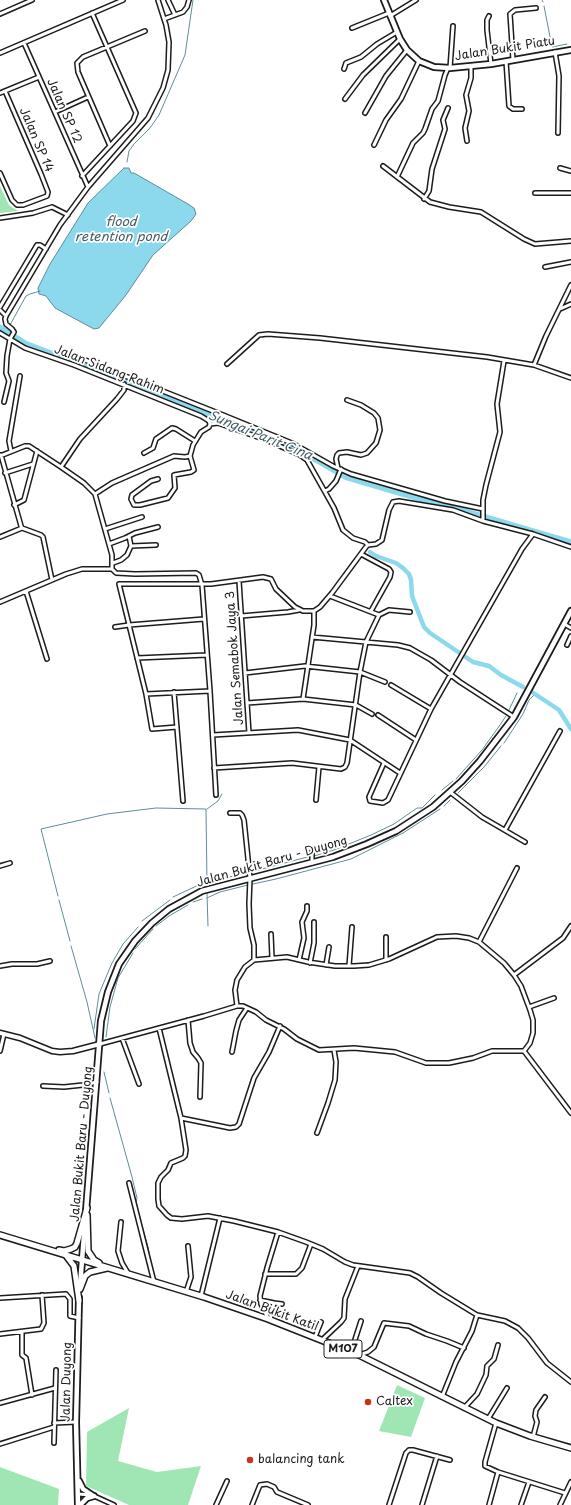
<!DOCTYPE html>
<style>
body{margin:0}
canvas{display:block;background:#fff}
</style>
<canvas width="571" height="1505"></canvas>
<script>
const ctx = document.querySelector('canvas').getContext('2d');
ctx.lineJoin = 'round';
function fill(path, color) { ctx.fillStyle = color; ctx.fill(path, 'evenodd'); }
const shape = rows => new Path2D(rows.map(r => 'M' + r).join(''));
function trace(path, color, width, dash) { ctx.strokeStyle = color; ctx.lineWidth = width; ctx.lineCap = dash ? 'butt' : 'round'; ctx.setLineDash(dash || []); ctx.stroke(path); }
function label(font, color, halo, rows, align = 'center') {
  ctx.font = font + ' "Playpen Sans",sans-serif'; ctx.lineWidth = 3.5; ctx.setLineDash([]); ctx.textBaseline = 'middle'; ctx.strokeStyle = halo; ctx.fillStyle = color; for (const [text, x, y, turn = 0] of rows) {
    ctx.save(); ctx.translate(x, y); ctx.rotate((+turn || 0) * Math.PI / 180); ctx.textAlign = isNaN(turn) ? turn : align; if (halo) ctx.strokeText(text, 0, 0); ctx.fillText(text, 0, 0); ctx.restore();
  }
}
const green = shape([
 [0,186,9,205,18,211,0,213],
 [397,1385,425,1398,411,1437,379,1431],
 [129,1408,118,1461,157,1472,201,1466,188,1505,129,1505,86,1486,87,1432],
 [0,1467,59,1489,58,1505,0,1505]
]);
const water = shape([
 [124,168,129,168,131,173,134,173,188,204,194,208,196,214,191,221,153,255,126,295,99,328,94,329,55,308,46,296,39,294,38,288,50,264,88,203,124,168]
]);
const stream = shape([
 [542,0,543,2],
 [544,6,552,47,567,44],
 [127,162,129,151,134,144,150,128,159,115,185,55,193,0],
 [10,325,26,296,30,294,40,291],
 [509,710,517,693],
 [504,743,523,714,529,700,535,694],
 [456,779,482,750,500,725,506,716],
 [442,790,453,781],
 [458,793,484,767,501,746],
 [444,806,450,800],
 [207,809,218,801,222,794],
 [314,856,334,850,371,835,394,824,417,808,422,808,435,795],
 [251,872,311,856],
 [207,880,215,880,248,873],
 [253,884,276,879,351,859,403,833,440,809],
 [207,894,208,926],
 [58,896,41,829,107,814,156,808,206,809,207,884],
 [173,897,205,882],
 [207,898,220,892,248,885],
 [59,900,70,941],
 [193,902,202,899],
 [142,921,170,900],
 [156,926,169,916,188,905],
 [71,946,87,1002,95,1038],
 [135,949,153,929],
 [94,1029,99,994,104,982,112,963,123,944,138,927],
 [106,1037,110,1007,118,978,133,953],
 [104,1072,109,1093],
 [110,1098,132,1177,137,1198,136,1202,138,1211,148,1247,152,1270]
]);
const canal = shape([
 [370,552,376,556,396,563,403,568,409,574,411,580,412,596,424,627,430,633,473,662,489,666,501,675,523,687],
 [532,692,559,710,571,729]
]);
const river = shape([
 [0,328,25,344,302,451,347,477,571,543]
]);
const minor = shape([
 [168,0,175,15],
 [0,14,32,0],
 [390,16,416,0],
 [489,16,487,20,487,30,491,64],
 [164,19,183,12,187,7,189,0],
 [352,28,389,13],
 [24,43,88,187],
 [555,52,559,76,558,133],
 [0,53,123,0],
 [513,60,510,14,515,10,536,8],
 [506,61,509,106,513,109,522,109],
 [450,68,453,26],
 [344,69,346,63,361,57,377,44,397,32],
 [0,93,39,77],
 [345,99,363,75,400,39],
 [55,112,88,97],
 [365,113,386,76,407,50],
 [467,141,465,128,469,111,466,95,471,78,471,66],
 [374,145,386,120,401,99,419,61],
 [110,146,78,72,77,63,83,57,145,31],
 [383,166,430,202,449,207,481,212,524,239,535,244,571,241],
 [560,168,571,171],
 [0,173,12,200,17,205,23,205,47,196,48,192,41,174,5,91],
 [82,176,133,121,136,113,92,13],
 [397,177,413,143,423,133,425,129,432,109,438,101,445,75,448,68],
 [535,193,571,193],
 [424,199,429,191,432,169,445,129,443,120,448,108],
 [0,218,33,213,52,207,68,215],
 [545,267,571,262],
 [0,307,37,245,40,245,46,249],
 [560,309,571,304],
 [0,310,6,316],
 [0,333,25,348,74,365,201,416,209,421,210,424],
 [75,356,223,415],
 [504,361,497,404,500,432,486,485,483,500,483,521,533,534,571,547],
 [227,364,259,335,268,334,320,338,487,357,534,365,571,378],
 [534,365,546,336,571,285],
 [4,402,9,381,6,373,7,356,10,339,14,332,12,329,6,324,5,319,6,316,60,225,88,187,148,118,163,88,168,70,169,42,166,25,158,0],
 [218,423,266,440,300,455,307,460,334,508,343,530,353,538,365,542,368,545],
 [11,451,9,441,20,376],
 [144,453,153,448,156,439,172,428,176,429,195,441],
 [1,455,21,526,22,528,41,535,43,537,52,580],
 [0,456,25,446,29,446,61,467,84,483,95,494,112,555,112,569],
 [61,467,80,439,117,399,124,390,124,384],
 [338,468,336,459,337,455,339,453,347,452,361,455,367,453,376,443,380,430,378,418,374,413,361,405,347,400],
 [5,473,33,464],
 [158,479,151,481,132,495,131,499,134,505,140,505,168,498,175,488,174,475,191,472,194,470,190,456],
 [325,491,329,489,336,481,341,469],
 [95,494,112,483,174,456,185,457,190,456,193,445,201,432,209,427,210,424,218,423,223,415,294,444,333,466,351,474,445,501,483,509],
 [14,505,24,500,37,451],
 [105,529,142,517],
 [129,536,131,546,156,545],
 [0,537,22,528],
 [109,544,125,538,135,533,158,527],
 [361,554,389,569,391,572,390,577,371,611],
 [113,563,121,560,127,555,131,546],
 [239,581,249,733],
 [26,591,47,659],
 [330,596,379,615],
 [0,602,66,574,82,569,112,569,116,573,135,574,196,573,199,575,202,585,210,691,216,795],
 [241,616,288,612,299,610],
 [564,624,571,628],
 [115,627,129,625,204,619],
 [312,637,398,645,410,648,431,660,460,682,514,717],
 [567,645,571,636],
 [137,658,207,655],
 [245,673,305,666,360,672,385,682],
 [391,685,431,709],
 [174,692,183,801],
 [146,694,210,691],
 [303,699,314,625,314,611],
 [247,703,303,699,356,705,372,714],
 [378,715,416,740],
 [177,727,152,729,146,694,119,584,211,584,263,577,271,579,276,589,295,607,303,611,314,611,320,607,332,593,366,547,368,545,376,544,382,540,389,510,393,502,399,501,453,510,483,521],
 [213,735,298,730,350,740,400,773],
 [384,763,369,797,370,801,383,803,388,800,431,709,522,549,533,534],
 [214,768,292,763,341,769,345,767,347,763,360,672,366,642,379,615,389,610,410,612],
 [450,792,482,817,525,842],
 [316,800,319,767],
 [230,813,240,813,242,815,244,820,250,878,249,904,250,928,254,945,254,960],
 [505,830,560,731],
 [312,863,312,852],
 [0,866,10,863],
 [271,934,272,958],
 [479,942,517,868],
 [299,960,304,938,302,922,307,911,307,906],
 [386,960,386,937],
 [310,963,314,943,314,922],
 [326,965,329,947],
 [0,966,12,964,37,964,50,961],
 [349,966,352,927],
 [514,975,563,938,571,926],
 [529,1007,554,998],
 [188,1020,190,1043,193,1052,198,1058,201,1063,200,1097],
 [159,1028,181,1118,186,1150,185,1156,183,1158,171,1163,168,1170,161,1177,158,1183,158,1199,159,1206,167,1215,171,1218,182,1219,208,1216,234,1221,278,1232,306,1242,323,1249,345,1262,353,1265,410,1273,418,1277,441,1293,477,1315,505,1321,518,1328,528,1338,547,1363,571,1382],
 [122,1038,139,1084],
 [100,1044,204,1016,237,1006,243,1006,256,1012,266,1020,284,1029,297,1039,319,1050,354,1048,395,1052,426,1063,449,1063,473,1058,492,1051,524,1051,530,1043,533,1033,533,1020,530,1010,521,986,514,975,504,963,479,942,469,938,456,936,437,937,389,959,369,965,354,966,335,966,308,962,287,957,254,960,245,967,237,980,235,990,237,1006],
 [0,1051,4,1034],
 [524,1051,571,1113],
 [232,1052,236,1031,239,1020,247,1008],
 [43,1086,64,1087,83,1085,97,1082],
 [181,1118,230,1128,236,1127,239,1124,254,1078,269,1052,280,1026],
 [317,1133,328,1103,335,1080,336,1062,334,1050],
 [129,1183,154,1282],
 [121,1222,118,1251,122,1263,128,1273],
 [265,1274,296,1274,302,1268,311,1244],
 [186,1292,191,1277,188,1246],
 [201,1296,220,1218],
 [0,1298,66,1294,70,1299,70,1316,79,1318],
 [260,1300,274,1303,270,1320],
 [274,1303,282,1304],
 [268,1318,261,1304,260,1296,267,1268,278,1232],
 [22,1332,22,1355,26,1358,32,1395],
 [0,1334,41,1329,44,1323,42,1295],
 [315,1337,321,1322],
 [322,1340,341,1322,344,1318,345,1299,358,1266],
 [351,1352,361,1321],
 [359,1355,368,1352,374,1347,384,1323,409,1326,426,1334,447,1341,464,1348],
 [442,1397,456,1362,472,1331,477,1315],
 [0,1403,55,1388],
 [464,1408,477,1394,486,1375,487,1366,494,1359,498,1345],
 [488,1419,507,1388],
 [54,1423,76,1422],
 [496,1423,485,1462,485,1466,498,1472,565,1493],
 [533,1437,537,1422,535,1416,536,1410,545,1397],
 [54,1443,56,1370],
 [0,1444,54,1427],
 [78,1494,92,1495,114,1505],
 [216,1505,227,1481],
 [252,1505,260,1485,267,1484,274,1487,277,1492,308,1505],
 [389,1505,406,1453,409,1450,413,1450,450,1460],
 [422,1505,437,1456],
 [489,1505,498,1472],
 [521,1505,529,1482],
 [560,1505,571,1482]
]);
const tertiary = shape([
 [0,1033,20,1038,52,1051,60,1052,73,1051,100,1044]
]);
const secondary = shape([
 [384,0,400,39,407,50,419,61,434,67,450,68,491,64,571,50],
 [86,1211,101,1021,108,992,119,964,135,941,152,923,169,909,202,891,333,857,367,844,396,831,433,807,462,781,480,761,514,717,571,611],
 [80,1286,85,1222],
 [79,1481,83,1489,92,1495],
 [78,1505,76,1422,79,1298],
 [80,1505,87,1498,94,1496]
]);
const primary = shape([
 [87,1215,88,1251,94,1260,99,1263],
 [0,1235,204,1297,268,1319,359,1355,496,1423,530,1436,571,1448],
 [59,1250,64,1251,71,1249,75,1247,77,1243,87,1208],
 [65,1254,74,1266,79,1301],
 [80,1289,85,1276,90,1272,107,1268]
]);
const markers = [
 [368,1402,4,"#c8321e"],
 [250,1460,4,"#c8321e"]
];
const shields = [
 [343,1349,38]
];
const shieldNames = [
 ["M107",343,1349]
];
const streetNames = [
 ["Jalan Bukit Piatu",505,49,-9],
 ["Jalan SP 12",64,111,66],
 ["Jalan SP 14",36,140,67],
 ["Jalan Sidang Rahim",109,370,21],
 ["Jalan Semabok Jaya 3",235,658,-94],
 ["Jalan Bukit Baru - Duyong",272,862,-16],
 ["Jalan Bukit Baru - Duyong",82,1144,-85],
 ["Jalan Bukit Katil",272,1311,20],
 ["Jalan Duyong",67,1382,-89]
];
const poiNames = [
 ["Caltex",376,1402],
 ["balancing tank",258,1460]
];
const waterNames = [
 ["flood",121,222],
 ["retention pond",121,237],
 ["Sungai Parit Cina",260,436,22]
];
fill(green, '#9fe6b4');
fill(water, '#8cd8ec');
trace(water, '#5f8d99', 1);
trace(stream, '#5f8d99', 1);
trace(canal, '#8cd8ec', 4.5);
trace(river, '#8cd8ec', 7);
trace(minor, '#1c1c1c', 6);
trace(tertiary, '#1c1c1c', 7);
trace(secondary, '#1c1c1c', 8);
trace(primary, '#1c1c1c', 8);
trace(minor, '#fff', 3);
trace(tertiary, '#fff', 4);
trace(secondary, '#fff', 4.5);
trace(primary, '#fff', 5);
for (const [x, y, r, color] of markers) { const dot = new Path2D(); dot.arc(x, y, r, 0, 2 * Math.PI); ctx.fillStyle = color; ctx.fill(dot); trace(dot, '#fff', 1.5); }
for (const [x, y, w] of shields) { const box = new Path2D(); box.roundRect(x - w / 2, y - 9, w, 18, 3); ctx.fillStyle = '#fff'; ctx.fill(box); trace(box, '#1c1c1c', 1); }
label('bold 11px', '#1c1c1c', null, shieldNames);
label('12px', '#1c1c1c', '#fff', streetNames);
label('12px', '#1c1c1c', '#fff', poiNames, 'left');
label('italic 13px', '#435e65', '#fff', waterNames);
</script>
